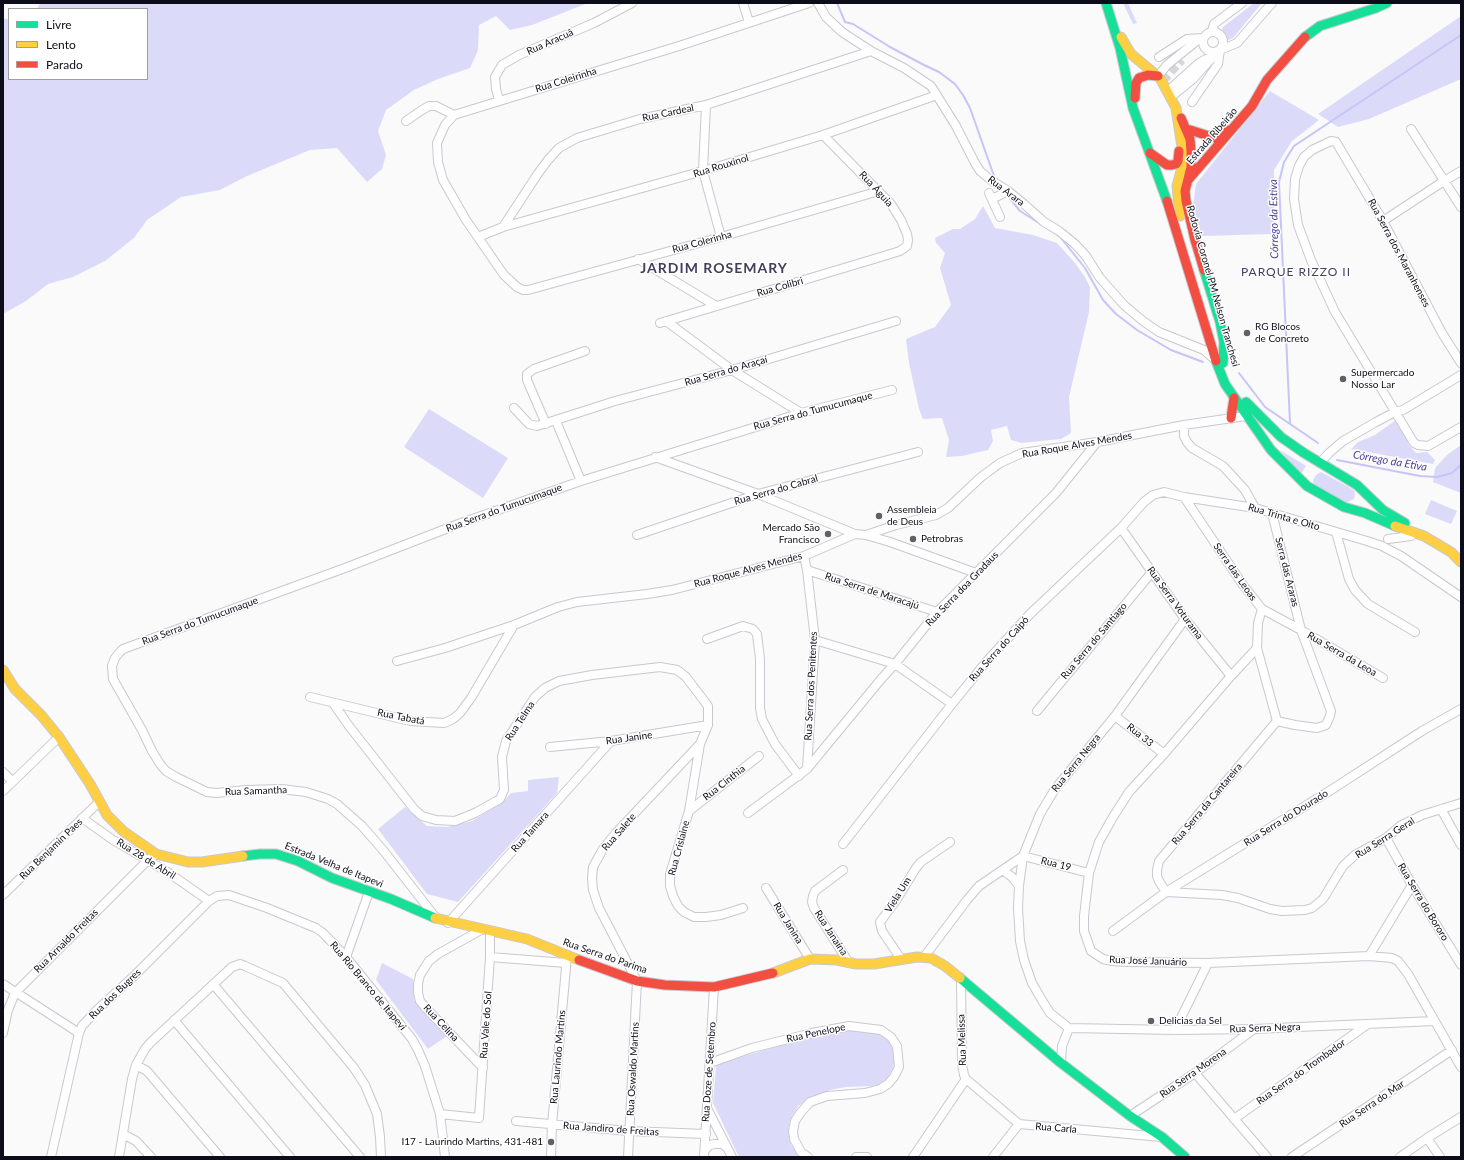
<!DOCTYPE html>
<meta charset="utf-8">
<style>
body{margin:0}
#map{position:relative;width:1464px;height:1160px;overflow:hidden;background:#fafafa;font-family:Lato,sans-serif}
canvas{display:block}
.frame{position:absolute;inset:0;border:4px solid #0d0d19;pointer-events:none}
.legend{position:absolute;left:8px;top:8px;width:140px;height:72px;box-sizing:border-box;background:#fff;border:1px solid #9e9ea3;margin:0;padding:5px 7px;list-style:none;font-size:12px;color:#0d0d19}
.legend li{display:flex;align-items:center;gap:8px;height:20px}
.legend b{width:20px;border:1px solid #9e9ea3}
</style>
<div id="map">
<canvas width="1464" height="1160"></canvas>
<div class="frame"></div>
<ul class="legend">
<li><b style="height:5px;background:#16e098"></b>Livre</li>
<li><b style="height:5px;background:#ffcf43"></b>Lento</li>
<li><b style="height:5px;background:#f24e42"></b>Parado</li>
</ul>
</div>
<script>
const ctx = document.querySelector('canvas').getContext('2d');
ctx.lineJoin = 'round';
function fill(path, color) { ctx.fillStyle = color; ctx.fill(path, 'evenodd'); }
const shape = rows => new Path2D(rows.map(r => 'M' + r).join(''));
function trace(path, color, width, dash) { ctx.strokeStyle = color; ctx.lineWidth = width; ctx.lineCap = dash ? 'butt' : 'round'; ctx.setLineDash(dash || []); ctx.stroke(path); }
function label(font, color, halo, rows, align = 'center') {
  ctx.font = font + ' Lato,sans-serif'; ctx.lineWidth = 3; ctx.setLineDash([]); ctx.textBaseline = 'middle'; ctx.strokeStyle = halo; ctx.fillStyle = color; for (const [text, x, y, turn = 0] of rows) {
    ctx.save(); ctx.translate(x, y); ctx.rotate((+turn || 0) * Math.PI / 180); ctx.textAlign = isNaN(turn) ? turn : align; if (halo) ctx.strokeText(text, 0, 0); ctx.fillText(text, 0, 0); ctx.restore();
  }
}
const green = shape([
 [40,3,588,3,532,25,510,30,496,16,479,25,478,50,470,68,438,79,414,90,386,110,378,131,386,155,382,169,367,182,337,148,310,150,247,176,220,190,181,197,147,220,134,238,105,261,73,277,48,284,26,301,3,314,3,19,9,19,9,79,147,79,147,9,37,9],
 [1123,3,1128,3,1137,23,1133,24],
 [1254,3,1262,3,1233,38,1228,40,1224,38,1221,31,1223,27],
 [1461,16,1461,79,1369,119,1338,127,1318,114],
 [1270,91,1319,120,1292,141,1274,170,1274,234,1201,236,1193,206,1196,184],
 [983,206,995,228,1033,235,1057,243,1075,263,1085,277,1090,287,1089,312,1069,397,1071,433,1061,439,1022,443,1011,440,1007,426,991,430,993,441,988,450,962,456,946,457,949,440,942,418,923,419,919,409,909,363,906,339,935,327,951,305,940,268,945,253,936,243,935,238,953,229,960,229,975,219],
 [429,409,508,458,483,498,404,447],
 [1396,420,1409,445,1416,453,1427,452,1435,460,1433,464,1351,449,1358,442,1375,435],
 [1461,445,1461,493,1433,482,1435,468,1447,455],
 [1280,450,1306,466,1300,475],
 [1321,472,1354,490,1355,495,1354,499,1346,503,1314,485,1313,480,1316,475],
 [1431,500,1457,511,1451,524,1425,514],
 [559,777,557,793,458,902,427,894,378,829,405,807,427,826,447,827,472,821,503,802,511,793,528,791,528,780],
 [382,963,413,979,414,1000,447,1036,428,1049,376,980],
 [850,1028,876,1032,888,1040,893,1049,895,1059,893,1068,888,1077,881,1084,874,1086,846,1087,830,1090,812,1097,798,1106,790,1120,788,1131,791,1145,800,1157,739,1157,713,1103,716,1067,718,1064,811,1036]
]);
const stream = shape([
 [837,3,845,22,853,24,890,47,924,65,939,72,955,84,963,95,970,108,994,176],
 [1006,194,1020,211,1058,235],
 [1061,238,1085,268,1103,300,1116,314,1137,330,1171,350,1203,362],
 [1239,373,1265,407,1318,443],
 [1290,423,1279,182,1284,162,1294,146,1461,35],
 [1337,460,1420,476,1437,477,1452,473,1461,465]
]);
const streetTunnel = shape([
 [1163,81,1182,60]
]);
const street = shape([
 [743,3,749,22],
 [809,3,679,46,454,115,445,125,437,143,438,162,443,180,466,220,504,275,517,287,523,290,528,290,721,237,879,191],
 [818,3,826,17,842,32,871,51,904,68,931,86,956,126,975,163,980,171,992,181,1008,191,1024,204,1044,222,1059,231,1075,244,1086,256,1100,278,1124,305,1143,321,1159,332,1204,350,1213,358],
 '1203 42a10 10 0 1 1 20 0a10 10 0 1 1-20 0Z',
 [1212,32,1214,24,1242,3],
 [1159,57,1187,39,1202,38],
 [1158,76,1167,65,1199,39,1203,38],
 [1168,91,1199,63,1206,59,1211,59,1213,52],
 [1171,97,1193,79,1210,60],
 [499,100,496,89,495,77,502,65,519,55,594,23,632,3],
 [1192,102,1218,64,1220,50,1237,43,1272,3],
 [706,105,703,171,721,237],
 [406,121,422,110,429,106,436,106,454,115],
 [1411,129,1461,207],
 [989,193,1000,217],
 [992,199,1008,191],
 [1383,221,1444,181,1461,171],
 [503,227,537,175,548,160,559,148,577,138,640,119,706,105,871,51],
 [478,237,503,227,703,171,823,135,937,95],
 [638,259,716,306],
 [666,321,732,370,801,413],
 [660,323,874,259,900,251,907,246,908,240,907,234,901,220,891,204,823,135],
 [1461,363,1442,333,1383,221,1336,142,1331,141,1312,150,1304,157,1299,166,1295,179,1294,199,1298,225,1311,260,1335,312,1414,443,1418,445,1428,446,1461,427],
 [514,408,529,424,537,426,615,401,732,370,896,321],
 [556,421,581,481],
 [546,424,527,380,527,374,534,369,585,351],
 [1184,425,1184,436,1187,442,1192,448,1223,466,1245,490,1255,508],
 [655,457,758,494,855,534],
 [1320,463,1329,453,1343,441,1376,422,1395,412,1403,410,1461,375],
 [1184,497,1243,585,1262,609,1301,630,1383,678],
 [1272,513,1301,630,1331,711,1330,716,1326,725,1317,728,1295,725,1277,721],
 [1121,528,1185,619,1231,676],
 [1336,532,1349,579,1355,590,1368,604,1415,632],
 [637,535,758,494,918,452],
 [866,535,890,542,976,573],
 [1388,539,1411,536],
 [804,556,807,570,815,640,807,769],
 [807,570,937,612],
 [1262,609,1258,623,1257,648,1277,721],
 [1185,619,1115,716,1055,789,1040,814,1023,856,1019,886,1018,908,1020,941,1024,960,1032,983,1043,1002,1050,1013,1069,1028,1175,1030,1254,1029,1434,1021],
 [707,639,743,626,753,629,757,634,760,659,760,708,762,719,775,744,799,776],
 [815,640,895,664,952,704],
 [1257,648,1231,676,1164,754,1129,792,1113,817,1099,842,1089,873,1084,916,1084,931,1091,951,1103,959,1112,961,1127,962,1208,963,1369,956,1392,958,1398,961,1408,974,1461,1067],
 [397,661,445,648,514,625,558,607,577,602,647,594,672,590,804,556,855,534,866,535,896,525,936,515,948,508,981,477,1000,463,1022,453,1097,442,1184,425,1246,416],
 [310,697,410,721,444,723,453,719,460,713,471,698,514,625],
 [333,703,349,726,414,809,422,816,436,820,455,821,475,813,500,799,504,790,502,757,506,741,535,697,545,688,559,681,592,675,660,667,677,670,686,677,708,706,708,725,700,744,689,811,670,874,670,886,673,896,678,906,684,912,694,917,706,917,721,915,743,908],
 [1037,711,1152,572],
 [1115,716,1164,754],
 [550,747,611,741,708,725],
 [3,772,12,781],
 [3,791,59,737],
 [1441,809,1461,845],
 [689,811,759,756],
 [748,813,807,769,882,678,895,664,937,612,1056,493,1097,442],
 [82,818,113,840,166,871,209,901],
 [1386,838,1412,885,1461,965],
 [843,844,952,704,987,661,1030,614,1121,528,1144,502,1153,495,1164,492,1184,497,1255,508,1367,541,1382,546,1401,556,1461,597],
 [1023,856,1089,873],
 [843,870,815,891,813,896,812,902,814,908,849,963],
 [1004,871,1012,877,1019,886],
 [766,888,810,959],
 [1166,892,1159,881,1157,876,1157,870,1159,861,1277,721],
 [1167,892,1222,895,1238,898,1270,909,1282,911,1305,910,1312,908,1323,899,1343,866,1355,855,1386,838,1400,826,1422,815,1461,803],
 [3,895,99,802],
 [436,918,383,850,362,826,337,804,328,799,306,792,281,789,246,790,216,793,207,792,176,777,166,771,160,764,152,751,142,730,113,679,112,666,115,658,119,653,123,649,345,568,461,523,581,481,801,413,892,390],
 [448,923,611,741],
 [481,930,438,954,429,961,420,975,418,984,418,993,420,1001,426,1008,483,1068],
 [1113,931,1166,892,1331,790,1422,731,1461,709],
 [1369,956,1412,885],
 [346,957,369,892],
 [490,957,566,963],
 [924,957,967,900,979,886,1023,856],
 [901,959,882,931,880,922,897,899,916,868,921,862,950,842],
 [961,978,962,1064,964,1075,966,1079,1019,1124,1161,1137],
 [3,984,79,1033],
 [213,984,360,1157],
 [174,1020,290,1157],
 [1175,1030,1208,963],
 [3,1033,8,1010,15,993,147,861,156,854],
 [710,1063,752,1048,812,1033,849,1026,881,1030,891,1037,897,1046,899,1067,894,1077,888,1084,880,1089,865,1093,827,1096,810,1102,801,1112,795,1121,793,1131,794,1139,801,1152,808,1157],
 [1061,1063,1062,1046,1069,1028],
 [136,1065,147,1071,220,1157],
 [1195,1073,1267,1157],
 [707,1108,732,1157],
 [440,1114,479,1118,490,957,490,931],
 [1130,1116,1195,1073,1254,1029],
 [1234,1119,1368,1024],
 [516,1121,629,1131,706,1134],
 [123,1134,136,1141,151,1157],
 [1427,1138,1440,1157],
 [705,1150,710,1145,714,1144,723,1144,727,1148],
 [51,1157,79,1033,82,1026,97,1010,134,976,209,901,217,896,229,895,267,908,316,928,323,933,346,957,412,1039,418,1050,425,1066,440,1114,445,1157],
 [119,1157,132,1079,136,1065,145,1049,151,1042,232,967,240,964,245,966,283,983,354,1068,365,1085,377,1114,380,1137,381,1157],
 [551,1157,552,1125,567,956],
 [628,1157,637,981,599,908,593,890,592,879,593,867,603,849,615,834,700,744],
 [704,1157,714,987],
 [856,1157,867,1157],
 [913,1157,966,1079],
 [993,1157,1019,1124],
 [1292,1157,1452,1050],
 [1400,1157,1427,1138,1461,1117]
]);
const fast = shape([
 [1106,3,1120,48,1133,108,1167,201],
 [1305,37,1320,26,1376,8,1387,3],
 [1204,270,1220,322,1224,342,1223,363],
 [1216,361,1225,384,1271,450,1307,486,1344,507,1365,513,1395,526],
 [1246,402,1281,437,1304,453,1357,485,1383,510,1405,523],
 [243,856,260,854,276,854,298,861,332,878,391,899,435,918],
 [960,978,1061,1063,1130,1116,1162,1137,1185,1157]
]);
const slow = shape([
 [1121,37,1131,54,1160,78,1176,108,1184,160,1177,186,1180,216],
 [1395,526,1424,536,1451,552,1461,562],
 [3,670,15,689,41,715,59,737,90,784,107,815,123,831,156,854,188,862,202,862,243,856],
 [435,918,527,939,579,960],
 [773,973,810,959,837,960,856,964,874,964,917,957,931,958,945,966,960,978]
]);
const jam = shape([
 [1135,98,1136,83,1139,78,1148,75,1158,76],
 [1181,118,1190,139,1191,152,1191,167,1185,191,1186,201,1195,240,1204,270],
 [1190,130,1215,138,1223,135,1227,130],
 [1150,153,1167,165,1172,165,1176,164,1178,161,1179,151],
 [1188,180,1252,106,1267,80,1305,37],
 [1167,201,1216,361],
 [1231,418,1234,398],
 [579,960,637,981,665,985,714,987,773,973]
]);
const markers = [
 [1247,333,4,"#606068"],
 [1343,379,4,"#606068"],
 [879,516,4,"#606068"],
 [828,534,4,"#606068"],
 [913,539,4,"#606068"],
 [1151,1021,4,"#606068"],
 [551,1142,4,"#606068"]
];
const streetNames = [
 ["Rua Aracuã",550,42,-24],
 ["Rua Coleirinha",566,80,-17],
 ["Rua Cardeal",668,113,-12],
 ["Estrada Ribeirão",1212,136,-49],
 ["Rua Rouxinol",721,166,-17],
 ["Rua Águia",876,189,47],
 ["Rua Arara",1006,191,37],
 ["Rua Colerinha",702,242,-15],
 ["Rua Serra dos Maranhenses",1399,253,62],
 ["Rodovia Coronel PM Nelson Tranchesi",1213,286,74],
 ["Rua Colibri",780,287,-16],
 ["Rua Serra do Araçaí",726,371,-16],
 ["Rua Serra do Tumucumaque",813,411,-15],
 ["Rua Roque Alves Mendes",1077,445,-10],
 ["Rua Serra do Cabral",776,490,-16],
 ["Rua Serra do Tumucumaque",504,508,-20],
 ["Rua Trinta e Oito",1284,517,16],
 ["Rua Roque Alves Mendes",748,570,-15],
 ["Serra das Leoas",1235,572,55],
 ["Serra das Araras",1287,572,76],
 ["Rua Serra doa Gradaus",962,589,-46],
 ["Rua Serra de Maracajú",872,591,18],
 ["Rua Serra Voturama",1175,603,54],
 ["Rua Serra do Tumucumaque",200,621,-20],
 ["Rua Serra do Santiago",1094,641,-50],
 ["Rua Serra do Caipó",999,649,-48],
 ["Rua Serra da Leoa",1342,654,30],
 ["Rua Serra dos Penitentes",811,686,-87],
 ["Rua Tabatá",401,717,11],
 ["Rua Telma",520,721,-57],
 ["Rua 33",1140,735,38],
 ["Rua Janine",629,738,-8],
 ["Rua Serra Negra",1076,763,-51],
 ["Rua Cinthia",724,783,-38],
 ["Rua Samantha",256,791,-2],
 ["Rua Serra da Cantareira",1207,804,-50],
 ["Rua Serra do Dourado",1286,818,-32],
 ["Rua Tamara",530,832,-48],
 ["Rua Salete",619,832,-49],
 ["Rua Serra Geral",1385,838,-32],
 ["Rua Crislaine",679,848,-75],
 ["Rua Benjamin Paes",51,849,-44],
 ["Rua 28 de Abril",146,859,32],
 ["Rua 19",1056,864,14],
 ["Estrada Velha de Itapevi",334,865,22],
 ["Viela Um",898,895,-58],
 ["Rua Serra do Bororo",1423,902,59],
 ["Rua Janina",788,923,58],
 ["Rua Janaína",831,933,57],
 ["Rua Arnaldo Freitas",66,941,-45],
 ["Rua Serra do Parima",605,956,19],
 ["Rua José Januário",1148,961,2],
 ["Rua Rio Branco de Itapevi",368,986,50],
 ["Rua dos Bugres",115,994,-44],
 ["Rua Celina",441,1023,47],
 ["Rua Vale do Sol",486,1025,-86],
 ["Rua Serra Negra",1265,1028,-2],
 ["Rua Penelope",816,1033,-12],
 ["Rua Melissa",962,1040,-92],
 ["Rua Laurindo Martins",558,1057,-85],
 ["Rua Oswaldo Martins",633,1069,-87],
 ["Rua Doze de Setembro",709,1072,-86],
 ["Rua Serra do Trombador",1301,1072,-35],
 ["Rua Serra Morena",1193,1073,-35],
 ["Rua Serra do Mar",1372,1104,-34],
 ["Rua Carla",1056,1128,5],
 ["Rua Jandiro de Freitas",611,1129,4]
];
const poiNames = [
 ["RG Blocos",1255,327],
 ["de Concreto",1255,339],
 ["Supermercado",1351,373],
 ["Nosso Lar",1351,385],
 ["Assembleia",887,510],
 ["de Deus",887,522],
 ["Mercado São",820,528,"right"],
 ["Francisco",820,540,"right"],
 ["Petrobras",921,539],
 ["Delicias da Sel",1159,1021],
 ["I17 - Laurindo Martins, 431-481",543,1142,"right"]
];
const waterNames = [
 ["Córrego da Estiva",1274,219,-91],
 ["Córrego da Etiva",1390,461,10]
];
const quarterNames = [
 ["PARQUE RIZZO II",1296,272]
];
const districtNames = [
 ["JARDIM ROSEMARY",714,268]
];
fill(green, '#dbdbf9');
trace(stream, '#c6c4f8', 2);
trace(streetTunnel, '#d6d6d8', 8, [8, 4]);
trace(street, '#c8c8cf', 10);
trace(fast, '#c8c8cf', 11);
trace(slow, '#c8c8cf', 11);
trace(jam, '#c8c8cf', 11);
trace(street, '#fefefe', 8);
trace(fast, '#16e098', 9);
trace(slow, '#ffcf43', 9);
trace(jam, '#f24e42', 9);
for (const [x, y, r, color] of markers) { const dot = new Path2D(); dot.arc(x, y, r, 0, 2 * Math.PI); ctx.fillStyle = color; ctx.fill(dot); trace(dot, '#fff', 1.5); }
label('10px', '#0d0d19', '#fff', streetNames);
label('10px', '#0d0d19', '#fff', poiNames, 'left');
label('italic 11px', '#4a3f94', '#fff', waterNames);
ctx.letterSpacing = '1px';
label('12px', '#41405d', '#fff', quarterNames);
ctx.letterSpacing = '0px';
ctx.letterSpacing = '1px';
label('bold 14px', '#41405d', '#fff', districtNames);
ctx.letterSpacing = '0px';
</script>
